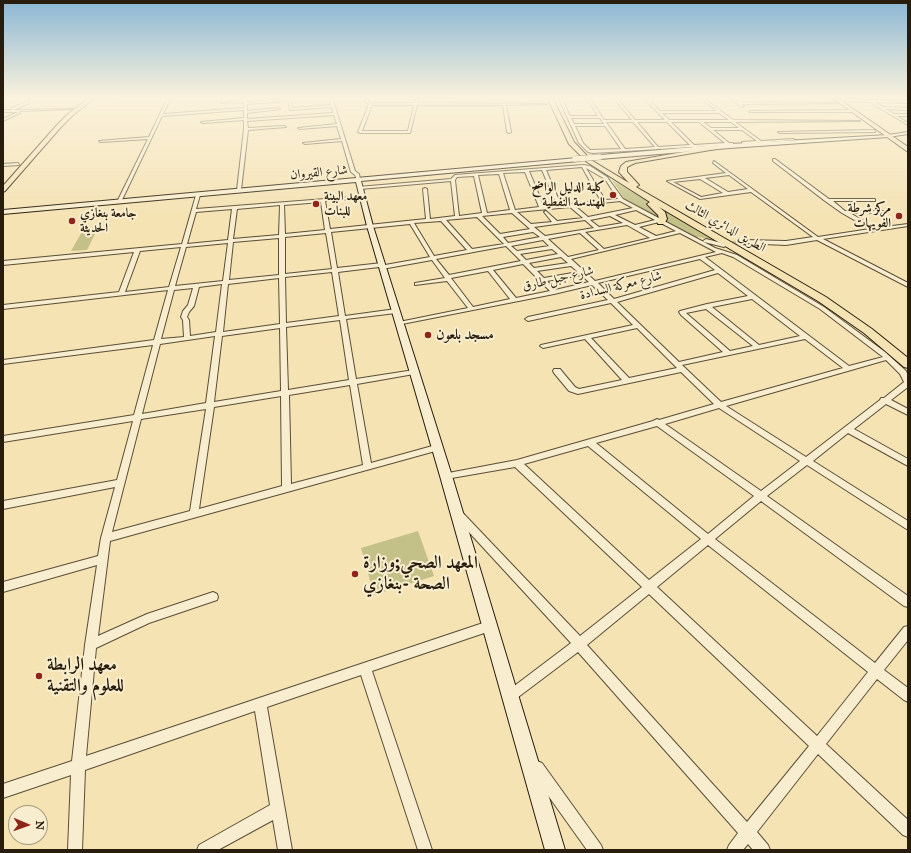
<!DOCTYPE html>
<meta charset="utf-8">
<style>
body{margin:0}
#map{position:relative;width:911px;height:853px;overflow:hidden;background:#f5e3b4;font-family:"IM FELL Great Primer",serif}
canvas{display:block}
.frame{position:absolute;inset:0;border:4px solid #281d0d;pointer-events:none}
.north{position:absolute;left:8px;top:805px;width:40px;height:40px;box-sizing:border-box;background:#f8edce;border:1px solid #a59a81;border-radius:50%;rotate:92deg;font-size:11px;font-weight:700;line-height:16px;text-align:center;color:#281d0d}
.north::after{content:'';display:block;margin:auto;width:14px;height:18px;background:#8f2418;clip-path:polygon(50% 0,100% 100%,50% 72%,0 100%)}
</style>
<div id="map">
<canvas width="911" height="853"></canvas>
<div class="frame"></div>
<div class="north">N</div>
</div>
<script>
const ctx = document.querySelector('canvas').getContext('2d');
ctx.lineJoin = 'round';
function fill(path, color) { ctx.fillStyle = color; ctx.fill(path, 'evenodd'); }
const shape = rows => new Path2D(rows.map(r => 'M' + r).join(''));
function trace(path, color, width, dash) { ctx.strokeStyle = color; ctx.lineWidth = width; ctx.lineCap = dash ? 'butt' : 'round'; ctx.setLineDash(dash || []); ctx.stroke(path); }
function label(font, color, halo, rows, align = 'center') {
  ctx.font = font + ' "IM FELL Great Primer",Amiri,serif'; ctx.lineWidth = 4; ctx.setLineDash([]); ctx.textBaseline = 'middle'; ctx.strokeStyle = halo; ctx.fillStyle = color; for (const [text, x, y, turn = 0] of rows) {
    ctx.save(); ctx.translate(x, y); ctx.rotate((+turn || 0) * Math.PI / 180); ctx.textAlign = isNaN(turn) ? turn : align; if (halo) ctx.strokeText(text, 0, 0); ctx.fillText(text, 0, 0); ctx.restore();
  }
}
const green = shape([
 [612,180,715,241,699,237,693,237,627,203],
 [98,228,87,250,71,251,83,230],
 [418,531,434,576,374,595,361,548]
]);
const streetTunnel = shape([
 [725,245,744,242]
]);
const street = shape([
 [104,97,119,97,91,99,104,97],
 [168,97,171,97,163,114,244,108,244,102,221,103,244,100,244,97,246,97,247,102,288,99,288,97,290,97,292,108,331,105,329,97,332,97,355,171,359,174,360,179,357,180,355,175,351,172,342,141,305,144,303,143,341,139,337,126,300,129,298,128,337,124,334,115,247,121,248,128,284,126,286,127,248,130,241,190,239,191,237,190,244,129,244,120,203,123,201,122,244,118,244,110,162,116,121,202,117,203,117,202,148,139,101,142,99,141,149,137,168,97],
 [288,101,290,110,332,107,333,113,247,119,247,113,280,109,278,108,247,111,247,104,288,101],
 [366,97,369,97,368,102,371,103,415,103,416,97,419,97,418,103,547,104,506,105,511,132,509,133,507,132,503,105,417,105,410,133,360,133,358,132,369,104,365,102,366,97],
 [372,105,414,105,408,131,362,131,372,105],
 [558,97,561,97,570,116,598,116,586,97,589,97,604,120,632,120,613,97,616,97,635,120,665,120,643,97,646,97,660,111,717,111,699,97,702,97,733,120,860,121,735,122,761,141,793,139,795,140,743,144,742,142,757,141,742,130,713,130,729,143,733,143,733,145,730,147,727,145,696,147,698,149,696,150,692,147,593,153,588,152,579,143,558,97],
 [662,113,719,113,729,120,669,120,662,113],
 [571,118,600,118,604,124,574,124,571,118],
 [606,122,633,122,655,147,625,149,606,122],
 [637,122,667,122,690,145,658,147,637,122],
 [671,122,699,122,725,143,694,145,671,122],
 [703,122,731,122,739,128,711,128,703,122],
 [575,126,605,126,621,149,590,150,583,143,575,126],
 [728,97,731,97,738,102,841,103,741,104,744,106,742,107,728,97],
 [836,99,908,101,908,103,875,102,883,107,908,108,908,110,886,109,894,114,908,114,908,116,897,116,908,123,908,125,870,102,835,101,836,99],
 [28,101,29,103,14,110,74,109,20,111,20,113,3,121,3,119,18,112,3,112,3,110,12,110,12,108,28,101],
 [852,110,853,112,749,112,751,111,852,110],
 [874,130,875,132,780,133,778,132,874,130],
 [773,159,775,159,829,199,875,199,875,201,833,201,845,211,885,211,885,213,850,213,876,228,908,224,908,226,823,239,908,283,908,287,817,240,786,245,742,243,741,242,744,240,786,241,813,237,751,192,700,199,667,181,726,173,713,163,714,161,818,237,870,229,842,213,825,201,773,161,773,159],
 [729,175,748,189,728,192,705,178,729,175],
 [700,179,723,193,701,197,673,182,700,179],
 [18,163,19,165,3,166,3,164,18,163],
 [583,165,590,166,607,177,623,199,715,248,737,255,824,307,885,352,906,371,908,376,908,387,891,400,908,409,908,415,886,404,854,429,908,459,908,466,848,433,813,461,908,521,908,530,807,465,767,496,908,596,908,607,904,606,761,501,715,539,875,663,904,627,908,626,908,640,884,670,908,688,908,702,904,700,877,679,826,744,908,820,908,837,903,835,818,754,757,832,768,845,770,850,753,850,748,844,743,850,727,850,729,845,738,833,578,652,513,701,509,703,505,701,503,697,505,693,571,643,455,517,453,514,455,511,458,510,461,511,580,636,642,587,515,467,446,479,443,478,442,476,443,474,517,460,653,421,657,419,659,420,714,404,681,372,578,394,569,391,554,373,553,371,554,369,560,369,575,387,579,389,622,380,585,339,543,348,540,346,541,345,633,325,611,303,528,321,525,319,528,317,608,300,592,285,554,294,397,325,397,323,399,322,468,308,447,281,415,285,415,283,445,278,432,260,382,269,379,267,338,272,345,316,396,309,399,311,396,313,346,319,356,379,414,370,418,372,414,374,357,384,371,463,436,445,439,446,440,448,439,450,110,541,98,636,147,614,213,592,217,594,218,597,217,600,149,623,96,648,86,756,489,621,493,622,495,626,493,630,372,671,432,850,418,850,361,675,267,707,292,850,278,850,273,820,218,850,197,850,199,845,270,805,255,711,85,770,82,850,68,850,71,775,3,798,3,784,72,761,85,645,97,565,3,592,3,582,98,556,101,538,115,487,3,509,3,501,117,480,133,421,3,442,3,436,134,415,153,345,3,364,3,360,154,340,168,290,3,309,3,305,119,292,134,252,3,265,3,261,182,244,196,195,198,194,200,195,196,209,364,196,364,197,362,198,325,201,330,229,426,219,423,189,425,188,427,189,430,219,455,216,451,181,360,189,358,188,358,187,451,179,455,175,583,165],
 [582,167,601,201,561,205,546,170,582,167],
 [586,168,605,179,618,199,605,200,586,168],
 [542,170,557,205,544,207,529,171,542,170],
 [525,172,539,207,515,210,503,173,525,172],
 [499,174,510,210,487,213,478,175,499,174],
 [474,176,482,213,459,216,455,180,457,177,474,176],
 [620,201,633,208,588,217,575,206,620,201],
 [321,202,325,230,285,234,284,205,321,202],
 [280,205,279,235,233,239,237,209,280,205],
 [570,207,583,218,557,221,546,211,544,212,552,222,531,224,517,212,570,207],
 [232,209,228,240,187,244,196,212,232,209],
 [636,210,655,220,635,225,615,215,636,210],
 [512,213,530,229,500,234,482,216,512,213],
 [610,216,623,223,599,227,590,220,610,216],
 [477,217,504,244,472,249,446,220,477,217],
 [585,220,594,228,545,236,534,227,585,220],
 [441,221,467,250,434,256,414,223,441,221],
 [659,222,676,231,656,236,639,227,659,222],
 [410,224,430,257,385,265,382,263,337,268,331,232,410,224],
 [627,225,650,238,604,249,585,232,627,225],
 [533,232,540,237,508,243,503,237,533,232],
 [326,233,332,269,285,274,285,237,326,233],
 [580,233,599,250,568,257,548,239,580,233],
 [680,233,716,252,595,281,571,259,680,233],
 [279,238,279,275,229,280,233,242,279,238],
 [543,240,549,246,517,251,511,246,543,240],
 [228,243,223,281,175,286,186,247,228,243],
 [506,246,521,261,449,275,436,259,506,246],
 [181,247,169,287,125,292,140,251,181,247],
 [552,249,558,254,526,260,520,254,552,249],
 [722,253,733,257,820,309,883,357,849,366,705,257,722,253],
 [561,257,568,263,534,268,529,263,561,257],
 [700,259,715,270,614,299,598,283,700,259],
 [523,264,550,291,516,298,493,270,523,264],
 [571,266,578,272,544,278,537,271,571,266],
 [488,271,510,299,473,307,451,278,488,271],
 [332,272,339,316,286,323,285,277,332,272],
 [718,273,748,296,707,304,680,311,679,312,681,315,723,352,679,362,617,302,718,273],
 [581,275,589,282,555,290,547,281,581,275],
 [279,278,280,324,223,332,228,284,279,278],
 [222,284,216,332,190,336,189,320,187,317,189,312,194,306,199,287,222,284],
 [193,288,188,305,183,311,181,317,183,320,184,337,161,339,174,290,193,288],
 [752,299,800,336,759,345,712,307,752,299],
 [706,309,753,346,730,351,686,313,706,309],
 [340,320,349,380,288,390,286,327,340,320],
 [280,328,281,391,214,402,222,336,280,328],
 [637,328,677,368,629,378,591,338,637,328],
 [215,336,206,403,142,414,160,344,215,336],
 [805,339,843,368,721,402,682,365,805,339],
 [886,360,900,374,904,382,884,398,881,398,880,400,806,457,726,406,886,360],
 [350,385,363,465,291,484,289,395,350,385],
 [281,396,282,486,199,509,214,407,281,396],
 [719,408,800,461,761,491,665,424,719,408],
 [206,409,190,511,112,532,141,419,206,409],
 [657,426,754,496,708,534,596,443,657,426],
 [588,446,701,539,649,580,524,464,588,446],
 [708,545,868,672,817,736,657,587,708,545],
 [649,594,809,746,747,822,587,645,649,594],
 [706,239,726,244,727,245,724,247,704,242,703,241,706,239],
 [537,761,542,763,601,845,603,850,587,850,532,773,530,768,532,763,537,761]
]);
const secondary = shape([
 [908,132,908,134,888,137,730,148,600,159,597,157,600,155,730,144,888,135,908,132],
 [577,158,580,160,579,161,361,181,373,226,452,476,565,850,545,850,440,476,367,226,356,182,3,214,3,210,577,158]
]);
const primary = shape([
 [91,97,96,97,73,115,61,127,5,191,3,192,3,186,57,125,69,113,91,97],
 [831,97,836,97,908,147,908,152,831,97]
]);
const highway = shape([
 [547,97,552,97,574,142,591,160,629,183,619,172,621,166,626,162,718,146,718,148,716,149,635,163,627,167,627,172,639,185,636,187,826,297,872,329,908,358,908,368,904,367,864,333,818,301,659,207,665,212,667,219,664,224,658,224,657,222,659,219,658,215,647,204,650,202,587,162,569,144,547,97]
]);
const secondaryBridge = shape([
 [575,159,600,157]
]);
const markers = [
 [613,195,4,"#8f2418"],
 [316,204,4,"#8f2418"],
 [899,216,4,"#8f2418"],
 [72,221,4,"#8f2418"],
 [428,335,4,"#8f2418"],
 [355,574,4,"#8f2418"],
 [39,676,4,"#8f2418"]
];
const farStreetnames = [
 ["شارع القيروان",319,173,-5],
 ["الطريق الدائري الثالث",725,227,30],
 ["شارع جبل طارق",558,279,-13],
 ["شارع معركة السدادة",621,286,-14]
];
const farPoinames = [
 ["كلية الدليل الواضح",605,188],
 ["للهندسة النفطية",605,203],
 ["معهد البينة",324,197,"left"],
 ["للبنات",324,212,"left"],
 ["مركز شرطة",891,209],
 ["الفويهات",891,224],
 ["جامعة بنغازي",80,214,"left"],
 ["الحديثة",80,229,"left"]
];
const poiNames = [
 ["مسجد بلعون",436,335]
];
const nearPoinames = [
 ["المعهد الصحي;وزارة",363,564],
 ["الصحة -بنغازي",363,585],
 ["معهد الرابطة",47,666],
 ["للعلوم والتقنية",47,687]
];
fill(green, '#c3c188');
trace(streetTunnel, '#ccbb93', 5, [5, 2.5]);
trace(street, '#5b4e37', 2);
trace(secondary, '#281d0d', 2);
trace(primary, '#281d0d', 2);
trace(highway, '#281d0d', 2);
fill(street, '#f8edce');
fill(secondary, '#f8edce');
fill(primary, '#f5e3b4');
fill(highway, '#f5e3b4');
trace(secondaryBridge, '#281d0d', 6, []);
trace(secondaryBridge, '#f8edce', 5.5);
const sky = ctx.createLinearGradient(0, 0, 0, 217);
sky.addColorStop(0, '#8bb7d4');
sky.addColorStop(0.45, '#faf2dd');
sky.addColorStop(1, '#faf2dd00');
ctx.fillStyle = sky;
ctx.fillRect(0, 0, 911, 217);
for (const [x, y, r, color] of markers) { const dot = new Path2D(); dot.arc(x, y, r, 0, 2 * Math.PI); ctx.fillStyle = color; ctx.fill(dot); trace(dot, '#f8edce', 1.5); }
label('13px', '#281d0d', '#f8edce', farStreetnames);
label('bold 13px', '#281d0d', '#f8edce', farPoinames, 'right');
label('bold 15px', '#281d0d', '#f8edce', poiNames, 'left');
label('bold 18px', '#281d0d', '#f8edce', nearPoinames, 'left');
</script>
